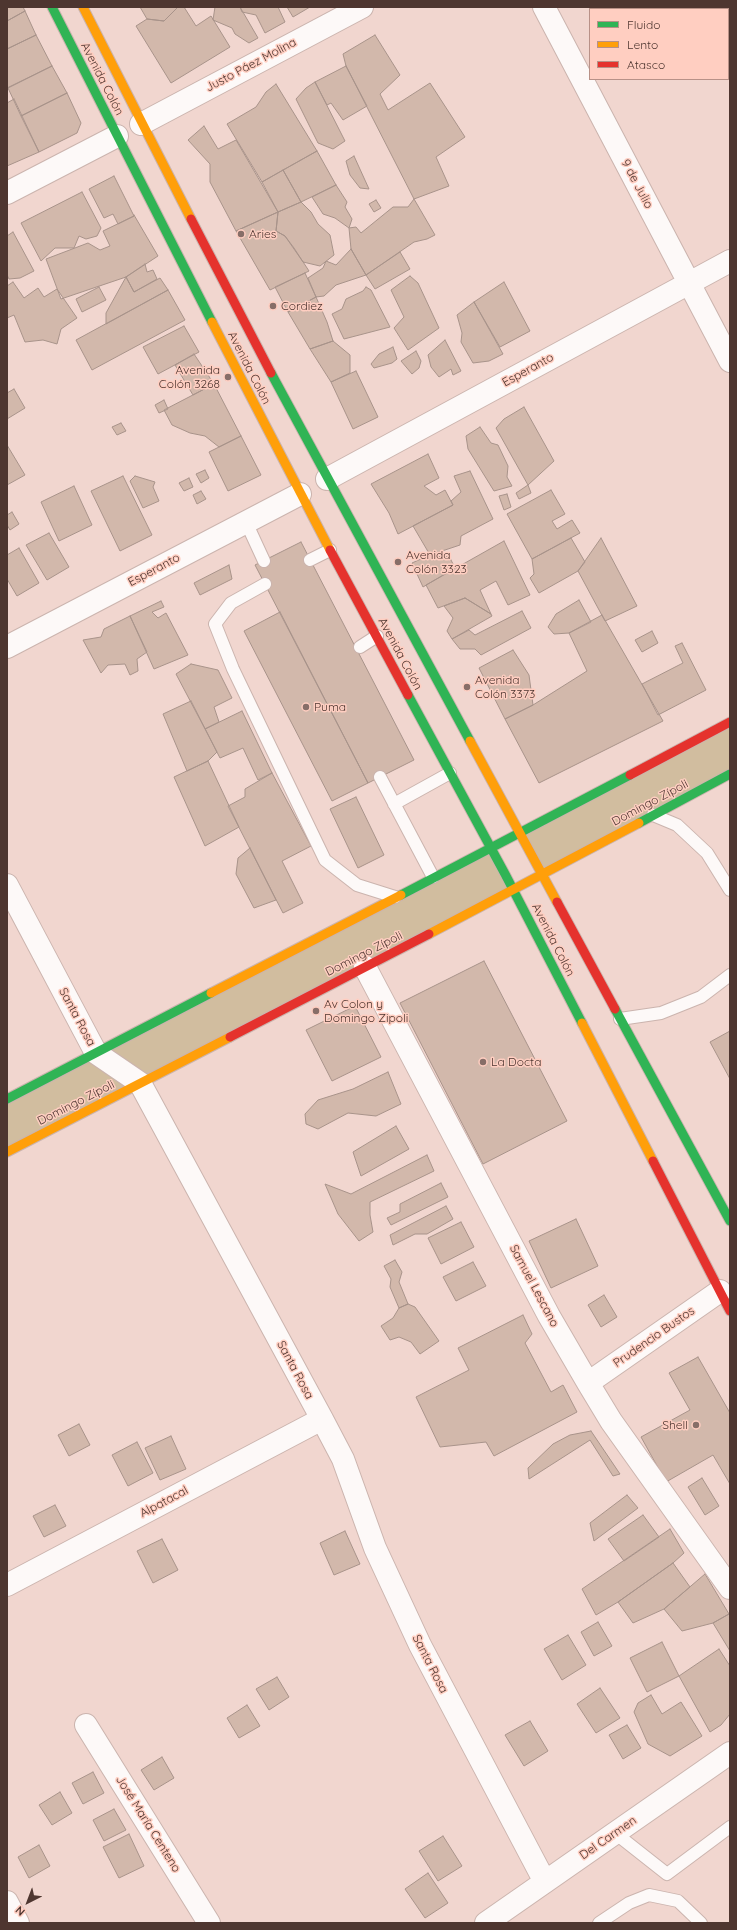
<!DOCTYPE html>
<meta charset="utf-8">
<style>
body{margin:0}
#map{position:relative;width:737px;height:1930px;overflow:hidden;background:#f1d6cf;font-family:Quicksand,sans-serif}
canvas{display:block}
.frame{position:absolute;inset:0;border:8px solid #4e3630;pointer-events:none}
.legend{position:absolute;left:589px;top:8px;width:140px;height:72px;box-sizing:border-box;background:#ffcec1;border:1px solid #b89187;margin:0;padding:5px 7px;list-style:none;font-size:12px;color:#4e3630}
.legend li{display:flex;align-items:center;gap:8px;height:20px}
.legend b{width:20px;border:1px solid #b89187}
.north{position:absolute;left:8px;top:1882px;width:40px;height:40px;-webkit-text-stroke:3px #ffcec1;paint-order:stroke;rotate:222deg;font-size:11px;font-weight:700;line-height:16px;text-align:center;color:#4e3630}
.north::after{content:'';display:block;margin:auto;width:14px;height:18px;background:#4e3630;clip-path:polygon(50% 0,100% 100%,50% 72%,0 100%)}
</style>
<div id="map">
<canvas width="737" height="1930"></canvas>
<div class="frame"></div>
<ul class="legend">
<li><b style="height:5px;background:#30b455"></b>Fluido</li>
<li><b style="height:5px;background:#ff9f0a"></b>Lento</li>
<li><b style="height:5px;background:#e5322d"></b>Atasco</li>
</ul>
<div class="north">N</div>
</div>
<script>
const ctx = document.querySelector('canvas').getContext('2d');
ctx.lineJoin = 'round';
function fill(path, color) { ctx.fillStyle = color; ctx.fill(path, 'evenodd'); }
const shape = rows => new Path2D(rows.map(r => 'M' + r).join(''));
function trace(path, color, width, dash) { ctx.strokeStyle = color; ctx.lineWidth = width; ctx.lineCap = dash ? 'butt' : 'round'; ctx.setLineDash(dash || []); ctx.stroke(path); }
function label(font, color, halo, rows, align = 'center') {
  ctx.font = font + ' Quicksand,sans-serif'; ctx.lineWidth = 3; ctx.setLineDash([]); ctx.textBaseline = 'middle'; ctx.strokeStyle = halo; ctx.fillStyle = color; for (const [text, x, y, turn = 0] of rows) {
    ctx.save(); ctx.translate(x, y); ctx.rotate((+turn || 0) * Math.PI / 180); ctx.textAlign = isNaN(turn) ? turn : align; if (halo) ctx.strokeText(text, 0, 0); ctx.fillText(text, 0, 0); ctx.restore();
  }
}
const green = shape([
 [730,722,730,774,543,875,520,833],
 [491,848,513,890,7,1152,7,1099]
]);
const building = shape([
 [7,7,23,7,25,11,7,21,7,7],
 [140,7,178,7,164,21,147,19,140,7],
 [178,7,184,7,196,26,211,16,230,47,171,83,136,26,147,19,164,21,178,7],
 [215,7,240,7,258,38,249,43,235,34,232,28,213,20,215,7],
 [240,7,278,7,285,22,265,33,256,15,242,12,240,7],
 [287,7,310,7,293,17,287,7],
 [25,11,36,35,7,49,7,21,25,11],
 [36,35,52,66,7,88,7,49,36,35],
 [375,35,400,75,380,94,388,110,430,83,465,137,436,157,449,186,414,199,346,66,343,54,375,35],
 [52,66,67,93,21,116,8,88,52,66],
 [346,66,367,106,343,120,331,103,327,105,315,82,346,66],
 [315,82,345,141,333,149,318,143,296,99,306,88,315,82],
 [276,84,317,151,262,182,227,124,256,107,266,92,276,84],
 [67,93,81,123,77,133,39,152,21,116,67,93],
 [14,99,39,152,7,166,7,103,14,99],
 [204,126,218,149,236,140,278,212,236,231,210,182,210,164,188,140,204,126],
 [317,151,336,185,301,202,283,170,317,151],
 [354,156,369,189,360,188,350,175,346,161,354,156],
 [283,170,301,202,278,212,262,182,283,170],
 [114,176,134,216,118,224,113,214,104,218,89,189,114,176],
 [336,185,347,202,345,207,352,219,349,228,335,218,323,214,312,197,336,185],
 [82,192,101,228,97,236,86,239,79,236,74,248,55,248,41,261,21,223,82,192],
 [414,199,435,235,427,239,414,242,366,275,351,249,349,228,356,227,361,233,393,207,408,207,414,199],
 [376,200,381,208,374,212,369,204,376,200],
 [301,202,311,212,318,224,330,235,334,255,320,266,303,262,285,236,276,231,278,212,301,202],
 [278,212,276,231,285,236,294,248,309,271,270,290,236,231,278,212],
 [134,215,158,256,126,277,61,299,46,259,88,243,100,250,110,246,103,231,134,216,134,215],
 [13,232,34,271,20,278,9,279,7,275,7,236,13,232],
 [351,249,366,275,336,285,324,296,316,297,308,278,323,268,326,261,336,265,351,249],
 [400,252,410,269,375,289,366,275,400,252],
 [145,264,147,272,153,270,157,279,134,292,126,277,145,264],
 [305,273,316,297,288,312,275,287,305,273],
 [410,276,418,283,439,328,408,350,394,328,404,317,391,290,410,276],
 [126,277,134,292,160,278,168,290,106,324,106,313,126,277],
 [13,282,24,298,38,288,44,297,57,289,77,318,61,329,57,344,43,340,25,342,14,315,7,318,7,286,13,282],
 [504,282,530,331,500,347,474,302,504,282],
 [99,287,106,300,82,312,76,299,99,287],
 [366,287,371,290,390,327,344,339,332,314,342,309,346,299,363,291,366,287],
 [168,290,185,320,92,370,76,340,168,290],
 [316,297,327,322,333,341,310,349,288,312,316,297],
 [474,302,503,354,489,361,473,363,461,342,462,333,457,315,474,302],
 [184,326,199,352,158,374,143,347,184,326],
 [445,340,461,371,453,375,451,369,439,377,431,367,428,355,445,340],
 [333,341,350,355,350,373,331,382,310,349,333,341],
 [393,347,397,359,392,363,374,368,371,364,379,354,393,347],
 [416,351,421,361,419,368,412,374,401,361,416,351],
 [194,354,214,384,193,395,175,365,194,354],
 [356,371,378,417,353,429,331,382,356,371],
 [214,384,241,436,219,447,205,436,190,433,172,425,164,410,214,384],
 [14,389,25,408,7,419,7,393,14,389],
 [164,400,168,409,159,413,155,405,164,400],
 [524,407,554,461,528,485,496,428,504,419,524,407],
 [121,423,126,431,117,435,112,427,121,423],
 [480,427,491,443,498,445,508,466,507,477,512,486,494,491,468,449,466,436,480,427],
 [241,436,261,475,228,491,209,452,241,436],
 [7,445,25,475,7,485,7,445],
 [428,454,439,478,424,486,436,495,445,490,453,505,398,534,389,513,371,484,428,454],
 [205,470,209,478,201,483,196,474,205,470],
 [470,471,493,519,461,536,460,545,430,555,413,526,453,505,451,501,461,492,454,476,470,471],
 [123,476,152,535,120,551,91,491,123,476],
 [135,476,155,482,153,487,159,501,143,508,130,481,135,476],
 [189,478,193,487,184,491,179,483,189,478],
 [528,485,531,493,519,499,516,493,528,485],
 [74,486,92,525,59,541,41,502,74,486],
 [551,490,565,514,552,521,557,529,572,520,580,533,532,559,507,514,551,490],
 [201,491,206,499,197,504,193,495,201,491],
 [507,494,511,507,504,510,499,496,507,494],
 [12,512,19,524,10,530,7,525,7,515,12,512],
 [49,533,69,567,47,580,26,545,49,533],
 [571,538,585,562,578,571,539,593,530,578,534,574,532,559,571,538],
 [601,538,637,606,605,621,578,571,601,538],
 [504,541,530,595,508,605,496,581,480,590,491,614,465,598,438,608,426,585,504,541],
 [301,542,414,760,368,783,255,565,301,542],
 [19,548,39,583,17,596,7,579,7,555,19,548],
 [430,555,443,557,449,556,455,568,423,587,412,563,430,555],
 [229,565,232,579,200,595,194,583,229,565],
 [465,598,491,614,492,616,452,639,447,631,453,618,444,606,465,598],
 [579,600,591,622,569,633,554,634,548,627,556,614,579,600],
 [161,601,164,607,152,612,158,618,166,613,188,655,154,669,130,616,161,601],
 [522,611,531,628,481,655,475,649,460,649,452,639,469,630,475,635,522,611],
 [280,612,368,783,332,801,244,631,280,612],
 [602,615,663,721,539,783,505,719,533,705,587,671,569,633,602,615],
 [130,616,147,652,137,659,138,671,130,675,125,664,108,665,101,673,83,640,101,637,104,629,130,616],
 [652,631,658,643,642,652,635,640,652,631],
 [682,643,706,690,658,715,642,684,683,663,675,646,682,643],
 [513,650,529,675,533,705,505,719,479,668,513,650],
 [191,664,218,670,232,698,214,707,219,722,205,729,176,674,191,664],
 [191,701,217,752,208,761,187,771,163,714,191,701],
 [242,711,272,773,258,780,243,748,220,758,205,729,242,711],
 [208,761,239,827,205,846,174,777,208,761],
 [272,773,311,846,282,861,303,903,283,913,228,806,245,797,245,789,272,773],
 [356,797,384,855,358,868,330,809,356,797],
 [250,848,276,900,254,908,236,874,238,858,250,848],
 [484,961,567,1121,483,1164,400,1003,484,961],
 [355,1006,381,1057,332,1081,306,1030,355,1006],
 [730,1031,730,1079,710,1042,730,1031],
 [388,1072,401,1104,376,1116,348,1113,318,1129,306,1124,305,1114,318,1100,353,1089,388,1072],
 [396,1126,409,1149,361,1176,353,1152,396,1126],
 [427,1155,434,1171,370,1202,370,1215,373,1232,359,1241,338,1214,325,1184,351,1194,427,1155],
 [441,1183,448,1197,391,1225,387,1218,400,1212,400,1204,441,1183],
 [446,1206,453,1219,427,1234,415,1234,393,1245,390,1235,446,1206],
 [576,1219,598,1266,551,1288,529,1241,576,1219],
 [461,1222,474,1247,441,1264,428,1238,461,1222],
 [395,1260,402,1272,399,1282,408,1304,399,1308,390,1287,391,1279,384,1266,395,1260],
 [473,1262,486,1286,456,1301,443,1277,473,1262],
 [604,1295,617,1317,601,1327,588,1305,604,1295],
 [408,1304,415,1307,439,1341,420,1354,411,1342,399,1337,390,1340,381,1326,393,1318,399,1308,408,1304],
 [523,1315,532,1334,525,1343,551,1392,563,1385,577,1412,494,1456,486,1442,440,1447,416,1397,469,1370,458,1348,523,1315],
 [698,1357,730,1413,730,1484,713,1455,666,1482,641,1437,690,1410,669,1373,698,1357],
 [79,1424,90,1445,69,1456,58,1435,79,1424],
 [591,1431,620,1474,613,1476,590,1440,529,1479,528,1468,553,1444,570,1435,591,1431],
 [171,1436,186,1469,160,1480,145,1448,171,1436],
 [137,1442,153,1473,128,1486,112,1455,137,1442],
 [702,1478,719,1506,705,1515,688,1487,702,1478],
 [627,1495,638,1508,594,1541,590,1523,627,1495],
 [55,1505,66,1526,44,1537,33,1516,55,1505],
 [643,1515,659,1537,624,1561,608,1539,643,1515],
 [670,1529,684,1553,673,1563,618,1602,596,1615,582,1589,670,1529],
 [345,1531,360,1564,334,1575,320,1543,345,1531],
 [162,1539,178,1570,153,1583,137,1551,162,1539],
 [673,1563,690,1587,664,1609,633,1623,618,1602,673,1563],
 [705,1574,729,1614,713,1623,682,1631,664,1609,705,1574],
 [729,1614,730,1616,730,1651,713,1623,729,1614],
 [598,1622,612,1646,594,1656,581,1632,598,1622],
 [568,1635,586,1665,562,1680,544,1649,568,1635],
 [662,1642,679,1676,647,1692,630,1658,662,1642],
 [719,1649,730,1666,730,1714,721,1725,710,1732,679,1676,719,1649],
 [277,1677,289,1697,269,1710,256,1689,277,1677],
 [600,1688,620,1718,596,1733,577,1704,600,1688],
 [651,1695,662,1714,681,1702,702,1736,670,1756,648,1744,634,1712,638,1703,651,1695],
 [247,1705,260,1726,239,1738,227,1718,247,1705],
 [530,1721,548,1751,524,1766,505,1735,530,1721],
 [627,1725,641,1748,623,1759,609,1735,627,1725],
 [162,1757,174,1778,154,1790,141,1770,162,1757],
 [93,1772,104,1793,83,1804,72,1783,93,1772],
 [60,1792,72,1813,52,1825,39,1805,60,1792],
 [114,1809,126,1830,104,1841,93,1820,114,1809],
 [129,1834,144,1866,119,1878,103,1847,129,1834],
 [443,1836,462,1866,438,1881,419,1851,443,1836],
 [39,1845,50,1866,29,1878,18,1857,39,1845],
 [428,1873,448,1903,425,1918,405,1889,428,1873]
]);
const lane = shape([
 [246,522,264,561],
 [310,560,330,550],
 [265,584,231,603,215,624,233,669,325,860,357,885,395,897],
 [360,647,377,636],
 [380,777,433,877],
 [394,804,450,773],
 [653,815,677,825,707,853,730,890],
 [620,1019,661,1013,701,997,730,975],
 [615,1833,667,1874,730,1827],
 [599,1923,629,1903,649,1895,678,1901,701,1923]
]);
const street = shape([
 [544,7,730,361],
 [141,124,362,7],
 [7,193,117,136],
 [327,479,730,261],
 [7,647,300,494],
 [7,885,96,1053,140,1083,322,1419,343,1459,375,1548,420,1645,545,1882],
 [365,967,549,1316,588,1383,611,1421,730,1588],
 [588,1383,720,1291],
 [7,1585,322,1419],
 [86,1725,209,1923],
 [7,1902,18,1923],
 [486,1923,730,1753]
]);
const fast = shape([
 [52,7,212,322],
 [271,373,470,741],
 [408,695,505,874,582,1023],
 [639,823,730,774],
 [401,895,630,775],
 [615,1009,730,1221],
 [7,1099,211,993]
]);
const slow = shape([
 [83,7,191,219],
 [212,322,330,550],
 [470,741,557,902],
 [429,934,639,823],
 [211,993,401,895],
 [582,1023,653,1161],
 [7,1152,230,1037]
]);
const jam = shape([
 [191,219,271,373],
 [330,550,408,695],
 [630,775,730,722],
 [557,902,615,1009],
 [230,1037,429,934],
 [653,1161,730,1311]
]);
const markers = [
 [241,234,4,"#876e68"],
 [273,306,4,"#876e68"],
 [228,377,4,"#876e68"],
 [398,562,4,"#876e68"],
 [467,687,4,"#876e68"],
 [306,707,4,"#876e68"],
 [316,1011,4,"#876e68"],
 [483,1062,4,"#876e68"],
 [696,1425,4,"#876e68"]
];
const streetNames = [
 ["Justo Páez Molina",251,65,-28],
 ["Avenida Colón",102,79,63],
 ["9 de Julio",637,184,62],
 ["Avenida Colón",249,368,63],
 ["Esperanto",528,370,-29],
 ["Esperanto",154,570,-28],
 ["Avenida Colón",400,654,62],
 ["Domingo Zípoli",650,803,-28],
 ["Avenida Colón",553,940,63],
 ["Domingo Zípoli",364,954,-27],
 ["Santa Rosa",77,1017,62],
 ["Domingo Zípoli",76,1103,-27],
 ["Samuel Lescano",534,1286,62],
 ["Prudencio Bustos",654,1337,-35],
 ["Santa Rosa",295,1370,62],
 ["Alpatacal",164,1502,-28],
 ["Santa Rosa",430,1664,63],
 ["José María Centeno",148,1824,58],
 ["Del Carmen",608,1838,-35]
];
const poiNames = [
 ["Aries",249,234],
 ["Cordiez",281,306],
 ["Avenida",220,370,"right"],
 ["Colón 3268",220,384,"right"],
 ["Avenida",406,555],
 ["Colón 3323",406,569],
 ["Avenida",475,680],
 ["Colón 3373",475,694],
 ["Puma",314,707],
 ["Av Colon y",324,1004],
 ["Domingo Zipoli",324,1018],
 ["La Docta",491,1062],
 ["Shell",688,1425,"right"]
];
fill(green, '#d1bd9f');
fill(building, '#d2b8ab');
trace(building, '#a8938a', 1);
trace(lane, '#cbb4ae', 14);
trace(street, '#cbb4ae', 24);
trace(fast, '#cbb4ae', 11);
trace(slow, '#cbb4ae', 11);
trace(jam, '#cbb4ae', 11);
trace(lane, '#fdf9f8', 12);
trace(street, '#fdf9f8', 22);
trace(fast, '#30b455', 9);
trace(slow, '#ff9f0a', 9);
trace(jam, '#e5322d', 9);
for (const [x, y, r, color] of markers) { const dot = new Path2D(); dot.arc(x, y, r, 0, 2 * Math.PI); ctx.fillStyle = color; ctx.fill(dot); trace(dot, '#ffcec1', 1.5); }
label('12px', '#4e3630', '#ffcec1', streetNames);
label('12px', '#4e3630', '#ffcec1', poiNames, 'left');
</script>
